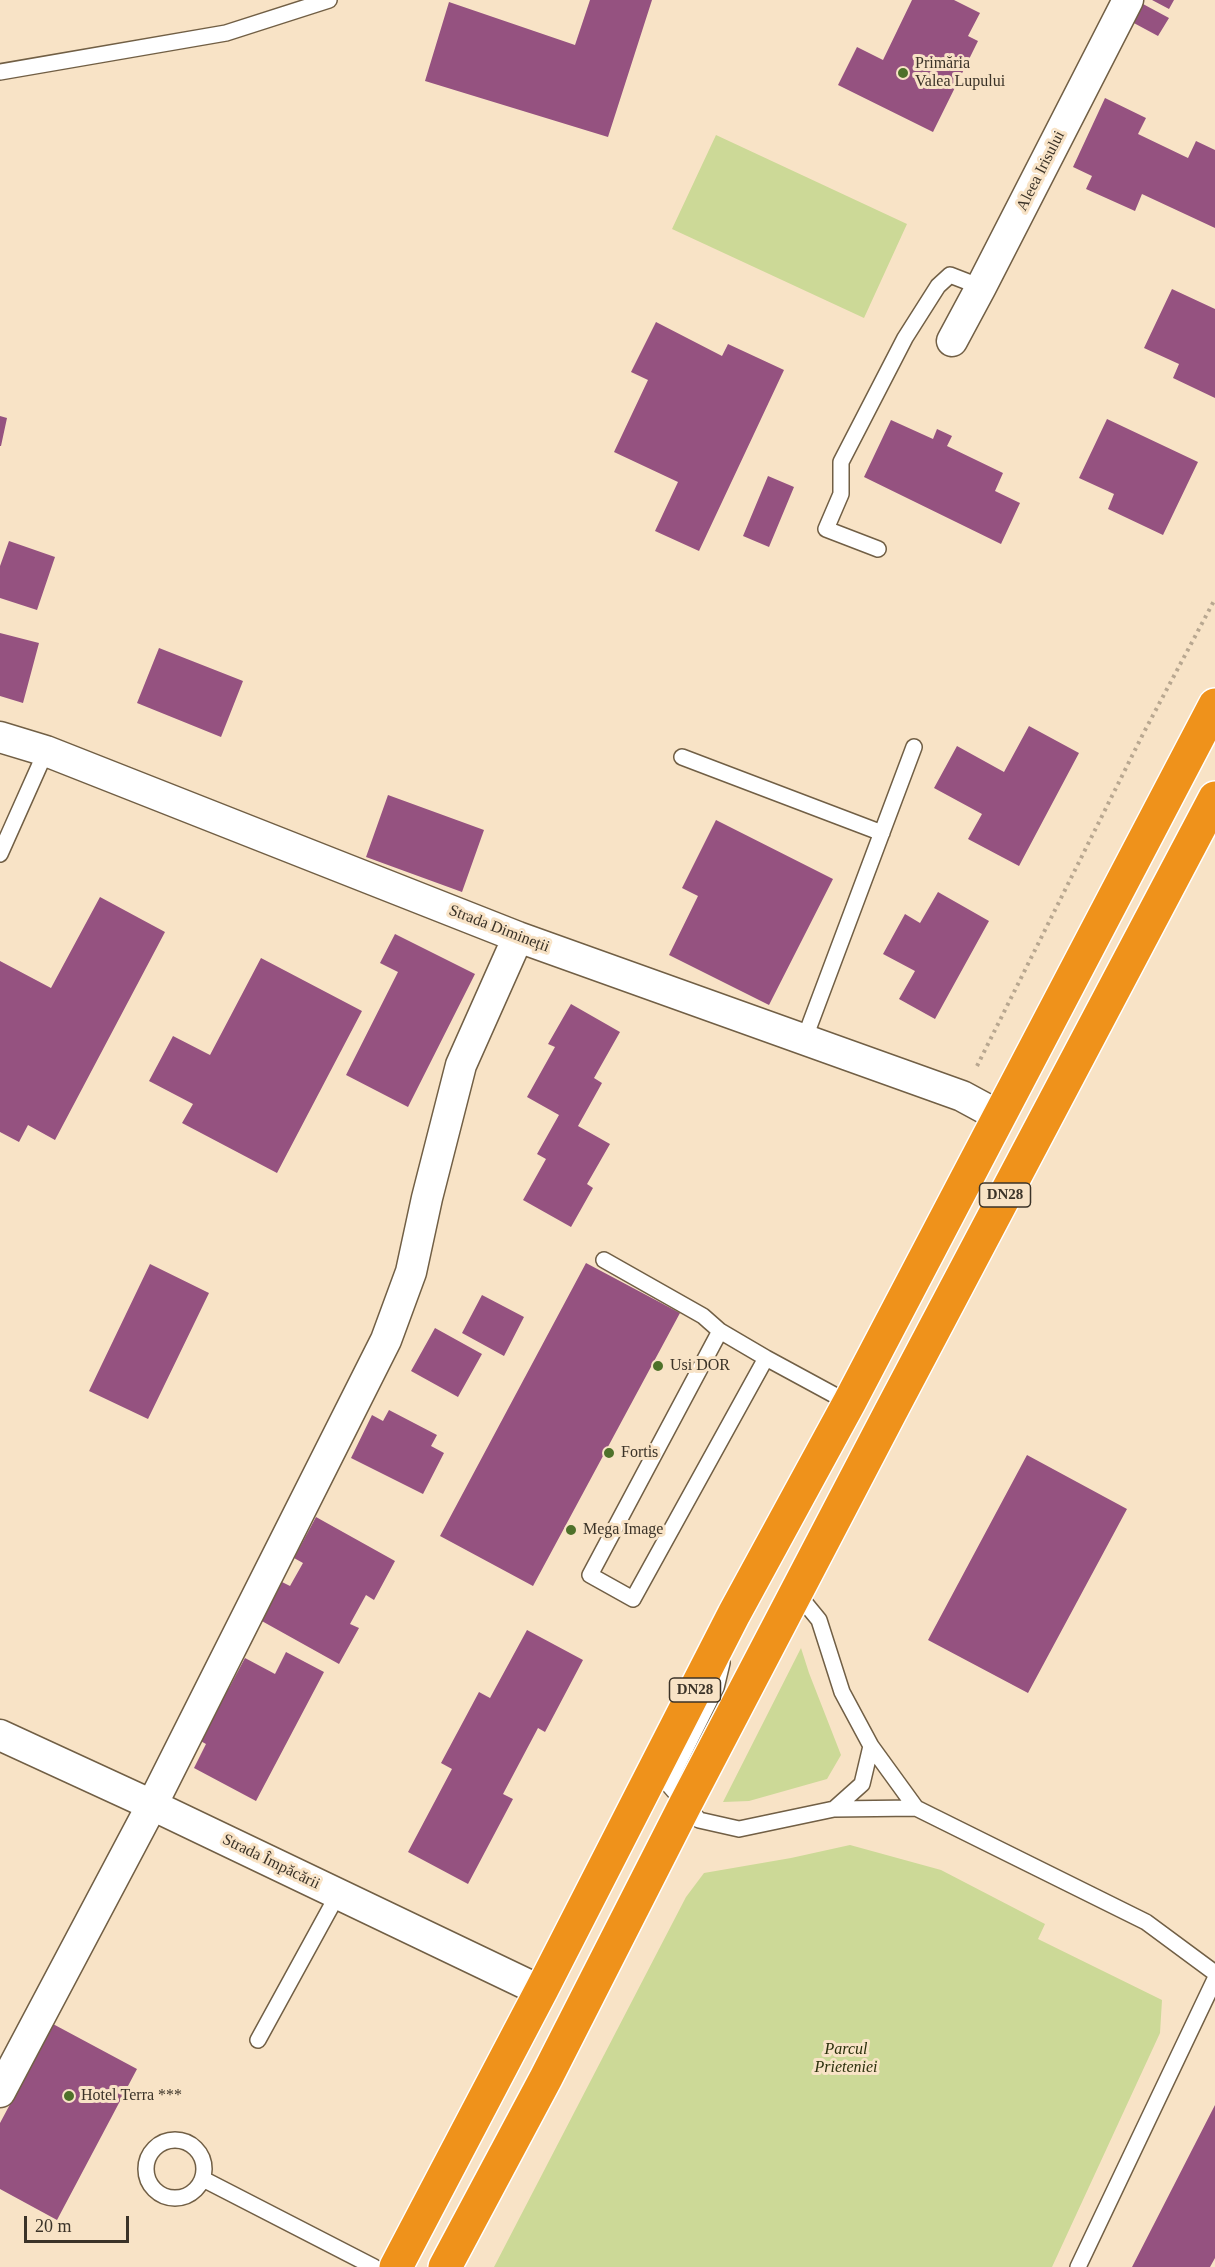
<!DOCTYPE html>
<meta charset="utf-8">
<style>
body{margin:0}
#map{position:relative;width:1215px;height:2267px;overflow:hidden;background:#f8e3c6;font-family:"Times New Roman",serif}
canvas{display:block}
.scale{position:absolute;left:24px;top:2216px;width:105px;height:27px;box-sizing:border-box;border:3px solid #3b3328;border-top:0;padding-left:8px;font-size:18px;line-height:21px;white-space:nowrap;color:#3b3328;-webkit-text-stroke:4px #f8e3c6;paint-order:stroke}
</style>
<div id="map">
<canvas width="1215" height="2267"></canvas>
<div class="scale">20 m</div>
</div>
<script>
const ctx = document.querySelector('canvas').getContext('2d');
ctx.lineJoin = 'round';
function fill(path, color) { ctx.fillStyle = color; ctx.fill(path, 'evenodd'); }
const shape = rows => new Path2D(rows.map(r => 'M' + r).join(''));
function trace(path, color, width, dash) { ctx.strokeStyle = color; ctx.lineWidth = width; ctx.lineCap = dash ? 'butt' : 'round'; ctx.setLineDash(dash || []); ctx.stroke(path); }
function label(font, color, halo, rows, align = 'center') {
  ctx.font = font + ' "Times New Roman",serif'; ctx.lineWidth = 6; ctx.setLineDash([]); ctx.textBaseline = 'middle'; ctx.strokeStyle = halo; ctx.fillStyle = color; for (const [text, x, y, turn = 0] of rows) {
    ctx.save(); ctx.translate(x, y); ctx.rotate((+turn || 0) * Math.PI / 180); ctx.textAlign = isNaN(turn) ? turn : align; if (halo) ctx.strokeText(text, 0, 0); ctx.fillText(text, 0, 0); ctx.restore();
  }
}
const green = shape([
 [716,135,907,224,864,318,672,229],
 [801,1648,809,1673,841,1755,827,1779,749,1801,723,1802],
 [850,1845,941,1870,1045,1924,1038,1939,1162,2000,1160,2033,1052,2267,494,2267,686,1897,704,1873,791,1858]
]);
const building = shape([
 [590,0,652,0,608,137,425,81,449,2,575,45],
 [912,0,954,0,980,13,968,36,978,41,933,132,838,85,857,47,883,60],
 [1152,0,1174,0,1169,9],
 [1143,4,1169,18,1158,36,1132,22],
 [1105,98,1146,118,1138,134,1188,158,1196,141,1215,150,1215,228,1142,194,1135,211,1086,189,1092,176,1073,167],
 [1172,289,1215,309,1215,398,1173,378,1179,364,1144,348],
 [656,322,722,356,728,344,784,370,699,551,655,531,678,482,614,452,648,380,631,372],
 [0,416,7,418,1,446,0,446],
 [1107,419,1198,462,1163,535,1108,509,1114,494,1079,478],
 [891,420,933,439,937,429,952,436,947,446,1003,473,995,491,1020,503,1001,544,864,477],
 [768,476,794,487,769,547,743,536],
 [9,541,55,557,37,610,0,598,0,566],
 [0,633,39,643,23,703,0,696],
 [159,648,243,681,221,737,137,703],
 [1029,726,1079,753,1019,866,968,839,982,814,934,788,957,746,1004,772],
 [388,795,484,830,462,892,366,857],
 [716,820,833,879,769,1005,669,955,698,896,682,888],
 [938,892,989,921,935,1019,899,999,915,971,883,954,905,914,920,923],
 [100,897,165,932,55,1140,28,1125,19,1142,0,1132,0,961,51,988],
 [395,934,475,974,408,1107,346,1075,398,972,380,963],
 [261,958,362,1011,277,1173,182,1123,193,1104,149,1081,173,1036,210,1055],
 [571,1004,620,1032,594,1078,602,1083,578,1126,610,1144,587,1184,593,1188,571,1227,523,1200,546,1159,537,1154,559,1115,527,1097,555,1047,548,1044],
 [586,1263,680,1313,533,1586,440,1536],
 [150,1264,209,1293,148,1419,89,1391],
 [482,1295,524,1317,504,1356,462,1333],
 [435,1328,482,1354,458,1397,411,1371],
 [389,1410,437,1435,431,1446,444,1453,423,1494,351,1458,372,1415,383,1421],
 [1027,1455,1127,1509,1028,1693,928,1640],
 [316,1517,395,1561,374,1600,366,1595,350,1624,359,1628,339,1664,260,1620,282,1582,290,1586,303,1563,294,1558],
 [527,1630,583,1660,545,1732,538,1728,503,1794,513,1799,468,1884,408,1852,452,1769,441,1763,479,1692,490,1698],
 [286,1652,324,1672,256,1801,194,1768,206,1744,195,1738,223,1685,229,1688,245,1658,275,1674],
 [53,2024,137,2069,57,2220,0,2189,0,2123],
 [1215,2105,1215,2258,1210,2267,1132,2267]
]);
const path = shape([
 [977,1066,1143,734,1215,599]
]);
const lane = shape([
 [0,72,226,33,329,0],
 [878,549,826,529,841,494,841,462,905,338,938,286,950,275,981,287],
 [682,757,882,833],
 [0,854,46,751],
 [804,1040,914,747],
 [604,1260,703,1316,720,1331,766,1358,849,1403],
 [720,1331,590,1575,633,1599,766,1358],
 [722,1663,716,1688,668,1784,699,1820,739,1829,834,1809,862,1784,871,1746,842,1692,819,1620,796,1592],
 [871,1746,916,1808,1146,1922,1215,1973],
 [834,1809,916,1808],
 [258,2040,338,1894],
 '146 2169a29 29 0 1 1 58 0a29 29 0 1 1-58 0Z',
 [203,2179,374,2267],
 [1078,2267,1215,1979]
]);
const street = shape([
 [952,341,981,287,1128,0],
 [0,737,46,751,518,937,962,1096,999,1116],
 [0,1735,152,1805,541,1991],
 [0,2092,152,1805,386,1340,411,1272,427,1198,461,1065,518,937]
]);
const highway = shape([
 [396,2267,541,1991,734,1614,849,1403,1215,705],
 [445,2267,546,2078,685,1805,891,1411,1215,798]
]);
const markers = [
 [903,73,6,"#4e712a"],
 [658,1366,6,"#4e712a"],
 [609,1453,6,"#4e712a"],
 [571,1530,6,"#4e712a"],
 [69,2096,6,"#4e712a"]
];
const shields = [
 [1005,1195,51],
 [695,1690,51]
];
const shieldNames = [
 ["DN28",1005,1195],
 ["DN28",695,1690]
];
const poiNames = [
 ["Primăria",915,64],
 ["Valea Lupului",915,82],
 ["Usi DOR",670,1366],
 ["Fortis",621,1453],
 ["Mega Image",583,1530],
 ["Hotel Terra ***",81,2096]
];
const streetNames = [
 ["Aleea Irisului",1041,171,-63],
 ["Strada Dimineții",499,929,21],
 ["Strada Împăcării",271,1862,26]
];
const parkNames = [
 ["Parcul",846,2050],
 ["Prieteniei",846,2068]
];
fill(green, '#ccd997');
fill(building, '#955280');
trace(lane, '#715f45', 18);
trace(street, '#715f45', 33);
trace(highway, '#fff', 36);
trace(path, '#b8a790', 4, [3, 4.5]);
trace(lane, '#fff', 15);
trace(street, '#fff', 30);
trace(highway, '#ef921b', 33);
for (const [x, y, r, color] of markers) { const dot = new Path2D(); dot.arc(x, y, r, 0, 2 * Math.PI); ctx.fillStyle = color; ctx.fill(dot); trace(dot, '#f8e3c6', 2); }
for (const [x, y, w] of shields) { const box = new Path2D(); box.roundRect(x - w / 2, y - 12, w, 24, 4.5); ctx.fillStyle = '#f8e3c6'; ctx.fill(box); trace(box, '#3b3328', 1.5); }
label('bold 15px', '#3b3328', null, shieldNames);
label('16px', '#3b3328', '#f8e3c6', poiNames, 'left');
label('16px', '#3b3328', '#f8e3c6', streetNames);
label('italic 16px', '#2b300c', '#f8e3c6', parkNames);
</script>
